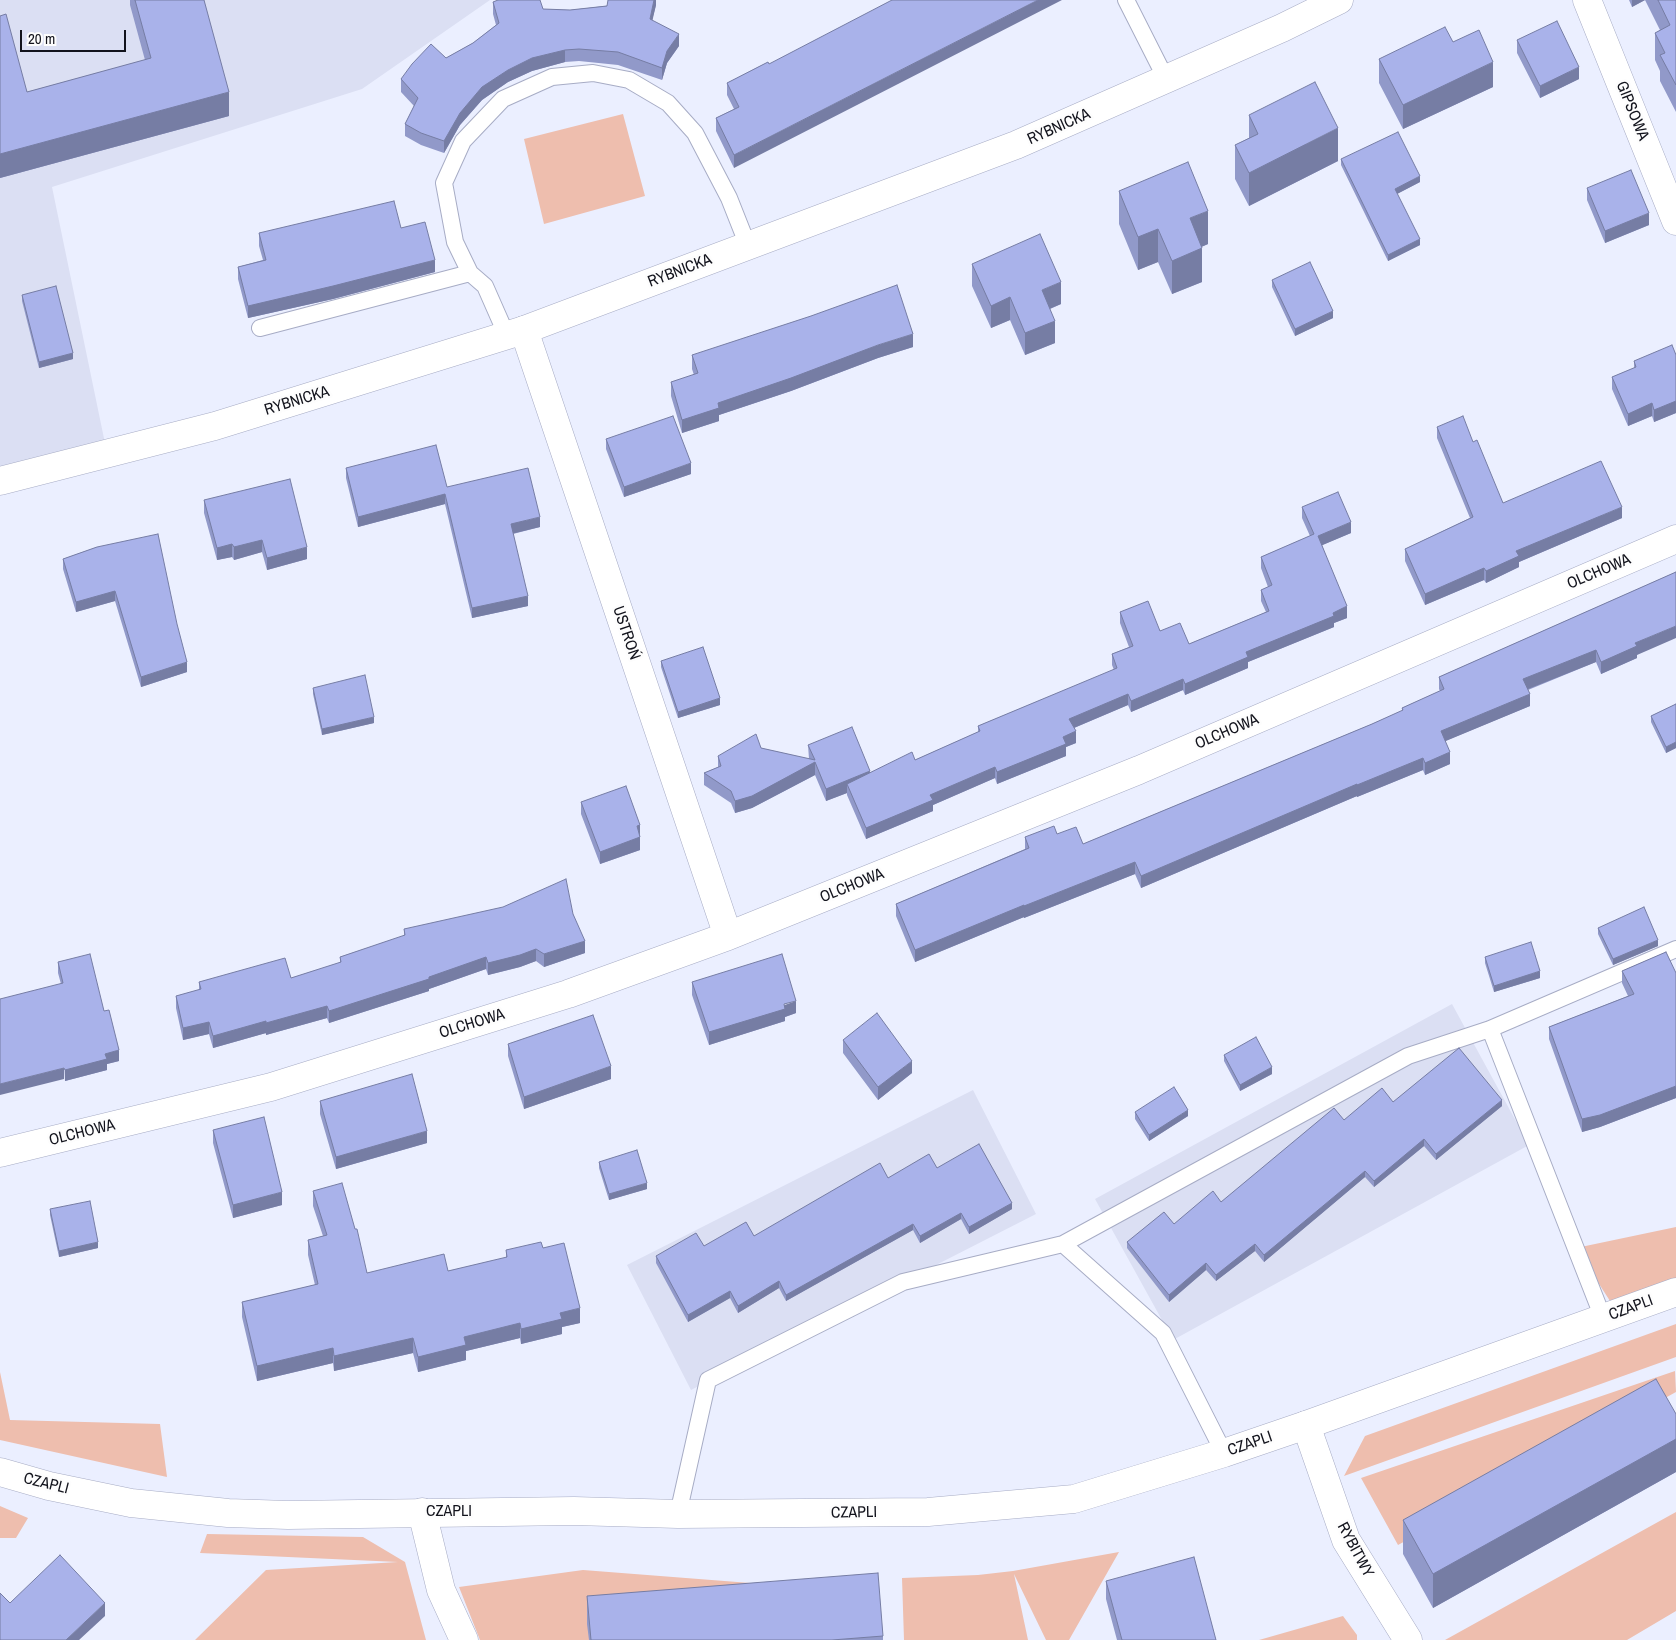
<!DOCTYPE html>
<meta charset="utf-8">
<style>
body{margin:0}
#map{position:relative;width:1676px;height:1640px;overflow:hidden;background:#ebefff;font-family:"Archivo Narrow",sans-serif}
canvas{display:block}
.scale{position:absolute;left:20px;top:30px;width:106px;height:22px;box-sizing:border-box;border:2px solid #12131c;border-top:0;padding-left:6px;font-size:15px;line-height:18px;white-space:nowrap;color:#12131c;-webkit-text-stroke:4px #fdfdfd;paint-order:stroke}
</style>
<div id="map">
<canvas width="1676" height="1640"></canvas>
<div class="scale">20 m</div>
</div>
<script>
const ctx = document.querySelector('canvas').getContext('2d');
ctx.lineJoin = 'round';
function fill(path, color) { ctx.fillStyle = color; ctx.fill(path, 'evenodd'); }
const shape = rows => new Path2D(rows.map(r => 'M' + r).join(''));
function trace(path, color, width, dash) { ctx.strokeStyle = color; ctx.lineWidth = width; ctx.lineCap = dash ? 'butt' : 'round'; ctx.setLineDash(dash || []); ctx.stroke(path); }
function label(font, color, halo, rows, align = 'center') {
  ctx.font = font + ' "Archivo Narrow",sans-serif'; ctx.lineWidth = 5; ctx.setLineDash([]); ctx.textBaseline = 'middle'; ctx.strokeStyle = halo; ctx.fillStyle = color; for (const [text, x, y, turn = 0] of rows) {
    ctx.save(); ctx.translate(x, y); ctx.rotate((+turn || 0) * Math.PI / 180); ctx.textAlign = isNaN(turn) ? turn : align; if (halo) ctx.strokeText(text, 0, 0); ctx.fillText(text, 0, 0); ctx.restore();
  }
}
const built = shape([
 [0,0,490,0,362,89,52,187,107,453,0,481],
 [1452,1004,1529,1145,1173,1340,1095,1199],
 [973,1090,1036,1214,691,1390,627,1265]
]);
const green = shape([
 [623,114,645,196,544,224,524,139],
 [1676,1227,1676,1287,1610,1301,1576,1248],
 [1676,1324,1676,1357,1344,1476,1365,1436],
 [1675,1371,1676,1392,1398,1545,1361,1478],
 [0,1372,10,1420,160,1424,167,1477,0,1440],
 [0,1506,28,1518,16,1538,0,1538],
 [1676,1512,1676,1611,1627,1640,1445,1640],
 [207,1534,363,1537,405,1562,426,1640,195,1640,266,1570,398,1562,200,1553],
 [1119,1552,1069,1640,1046,1640,1014,1574,1028,1640,904,1640,902,1578,978,1575,1013,1571],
 [583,1570,840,1590,589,1640,480,1640,459,1587],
 [1343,1616,1357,1635,1357,1640,1259,1640]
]);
const lane = shape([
 [1126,0,1166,79],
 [260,328,470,273],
 [507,336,485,286,470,273,455,242,444,183,463,141,503,99,552,77,593,73,629,80,668,103,695,133,729,198,748,246],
 [1490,1029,1603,1318],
 [1063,1244,1163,1333,1224,1453],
 [678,1514,708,1380,903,1282,1063,1244,1408,1056,1490,1029,1676,949]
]);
const street = shape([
 [1587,0,1676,221],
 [524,330,728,936],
 [0,1153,271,1087,568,994,728,936,1139,770,1676,539],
 [1306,1425,1346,1540,1408,1640],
 [422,1512,441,1590,464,1640]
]);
const secondary = shape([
 [0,481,215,426,524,330,1016,145,1282,28,1339,0],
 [0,1472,49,1486,131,1503,228,1513,288,1515,574,1511,678,1514,928,1512,1074,1499,1224,1453,1306,1425,1676,1292]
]);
const wall = shape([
 [130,0,204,0,229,116,0,178,0,16,27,92,145,60,130,5],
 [656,0,656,5,652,20,679,46,667,63,662,80,618,65,579,61,565,62,532,71,508,82,482,100,460,125,444,153,421,145,405,136,405,124,414,106,401,92,401,79,446,58,473,43,496,25,493,14,493,2,543,9,570,10],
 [1629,0,1676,0,1676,112,1660,81,1660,71,1655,60,1655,33,1660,30,1645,0,1632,7],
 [1517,40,1579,79,1540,98,1517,53],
 [1453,42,1493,87,1403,129,1379,83,1379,59],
 [768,62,734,168,716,131,716,118,734,109,727,95,727,83],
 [1249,115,1338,161,1249,206,1235,179,1235,145,1249,138],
 [1341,159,1420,182,1397,194,1420,245,1388,261,1341,165],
 [1587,188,1649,225,1605,243,1587,200],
 [1119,191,1208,244,1201,247,1202,282,1172,294,1158,262,1138,270,1119,224],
 [401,228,435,272,333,299,248,318,238,279,238,267,263,260,259,246,259,233],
 [972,264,1061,304,1050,309,1055,343,1025,355,1010,320,991,328,972,286],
 [1272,280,1333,318,1295,336,1272,287],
 [22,295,73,359,39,368,22,301],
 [913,347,878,358,791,391,719,415,719,421,682,433,671,396,671,382,694,375,692,369,692,355],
 [1676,355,1676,413,1654,422,1652,416,1628,426,1612,389,1612,377,1634,368,1634,361],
 [1437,427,1473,442,1503,503,1622,518,1519,562,1519,567,1486,583,1484,580,1425,605,1405,561,1405,549,1470,518,1437,438],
 [606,439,691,474,624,497,606,449],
 [346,468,447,487,540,527,513,534,528,606,472,618,445,504,358,527,346,478],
 [204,500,307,559,267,570,262,552,234,560,232,557,217,560,204,513],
 [1302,507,1351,533,1322,545,1347,618,1334,623,1334,627,1248,662,1248,668,1185,695,1183,690,1131,712,1128,705,1074,728,1076,743,1066,747,1066,756,997,784,995,778,933,805,933,811,866,839,847,795,847,793,826,801,815,775,752,808,735,813,731,803,704,785,704,773,718,767,718,756,761,748,809,759,808,745,870,773,915,760,978,732,978,726,1114,670,1112,665,1112,654,1129,647,1120,623,1120,612,1189,644,1266,612,1261,601,1261,590,1268,587,1261,568,1261,557,1310,536,1302,518],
 [97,547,187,672,141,687,115,601,76,612,63,569,63,559],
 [1676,572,1637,655,1637,658,1601,674,1596,662,1528,690,1530,706,1445,741,1450,764,1425,775,1423,770,1357,797,1357,796,1141,888,1135,874,1024,918,1024,917,915,962,896,916,896,904,1025,849,1025,837,1057,834,1083,844,1372,724,1402,711,1402,708,1440,691,1439,689,1439,677],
 [661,661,720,705,678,718,661,667],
 [313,688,374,723,322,735,313,694],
 [1676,704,1676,748,1666,753,1651,722,1651,716],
 [581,802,640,825,640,850,600,864,581,814],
 [573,914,585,953,544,967,536,961,520,967,488,975,486,969,429,989,429,991,329,1023,327,1018,266,1035,266,1033,213,1048,209,1034,183,1040,176,1008,176,996,199,990,199,982,291,978,340,963,340,957,404,936,404,929],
 [1598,928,1658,946,1613,965,1598,934],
 [1666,952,1676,1098,1600,1127,1582,1132,1549,1039,1549,1027,1628,996,1622,983,1622,971],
 [1485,957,1540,978,1494,992,1485,963],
 [58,962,104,1011,119,1061,107,1064,107,1070,65,1081,61,984,58,973],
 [692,982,796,1013,785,1017,785,1021,709,1045,692,995],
 [843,1040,912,1073,878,1100,843,1053],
 [508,1044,611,1079,524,1109,508,1056],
 [1224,1055,1272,1074,1240,1091,1224,1061],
 [320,1101,427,1143,336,1169,320,1114],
 [1393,1102,1502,1106,1436,1160,1424,1146,1374,1187,1365,1177,1264,1262,1255,1251,1216,1281,1206,1270,1169,1302,1127,1248,1127,1242,1174,1224,1221,1202,1344,1120],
 [1135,1112,1188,1116,1149,1141,1135,1119],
 [213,1130,282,1205,233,1218,213,1143],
 [599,1162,647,1189,609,1200,599,1168],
 [937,1168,1012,1209,969,1234,961,1219,920,1243,913,1230,786,1301,779,1288,738,1313,730,1298,688,1322,656,1263,656,1256,754,1236,888,1178],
 [313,1191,367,1273,448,1271,506,1258,506,1250,543,1248,580,1323,562,1327,562,1334,521,1344,520,1338,466,1351,466,1360,418,1372,413,1353,334,1371,333,1363,257,1381,242,1317,242,1302,315,1285,308,1255,308,1240,323,1236,313,1206],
 [50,1209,98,1248,59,1257,50,1215],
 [1676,1414,1676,1472,1433,1608,1403,1554,1403,1520],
 [1106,1581,1216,1640,1117,1640,1106,1599],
 [587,1596,883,1636,883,1640,589,1640,587,1624]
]);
const shadedWall = shape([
 [654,0,656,0,656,5,650,31,650,19],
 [1038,0,1062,0,734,168,734,155],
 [1632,0,1645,0,1632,7],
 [679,34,679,46,667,63,662,80,662,68,667,51],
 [565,50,565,62,532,71,508,82,482,100,460,125,444,153,444,141,460,113,482,87,508,70,532,58],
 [1493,62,1493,87,1403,129,1403,105],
 [1579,67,1579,79,1540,98,1540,86],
 [229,92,229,116,0,178,0,154],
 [1338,128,1338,161,1249,206,1249,173],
 [1420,176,1420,182,1395,195,1395,189],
 [1208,211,1208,244,1190,252,1190,218],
 [1649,213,1649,225,1605,243,1605,231],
 [1158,229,1158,262,1138,270,1138,237],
 [1420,239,1420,245,1388,261,1388,255],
 [1202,248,1202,282,1172,294,1172,261],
 [435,260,435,272,333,299,248,318,248,306],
 [1061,282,1061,304,1042,312,1042,290],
 [1010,297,1010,320,991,328,991,306],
 [1333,311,1333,318,1295,336,1295,329],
 [1055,321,1055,343,1025,355,1025,333],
 [913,334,913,347,878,358,791,391,719,415,719,421,682,433,682,420,718,403,878,345],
 [73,353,73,359,39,368,39,362],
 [1676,401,1676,413,1654,422,1654,410],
 [1652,403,1652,416,1628,426,1628,414],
 [691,463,691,474,624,497,624,487],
 [445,494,445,504,358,527,358,517],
 [1622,507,1622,518,1519,562,1519,567,1486,583,1486,571,1516,551],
 [540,517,540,527,511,534,511,524],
 [1351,522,1351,533,1318,547,1318,536],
 [262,540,262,552,234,560,234,547],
 [232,544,232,557,217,560,217,548],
 [307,547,307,559,267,570,267,558],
 [1484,568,1484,580,1425,605,1425,594],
 [115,591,115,601,76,612,76,602],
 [528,596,528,606,472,618,472,608],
 [1347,606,1347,618,1334,623,1334,627,1248,662,1248,668,1185,695,1185,684,1246,652],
 [1676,626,1676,638,1637,655,1637,658,1601,674,1601,662,1635,643],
 [1596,650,1596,662,1523,691,1523,679],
 [187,662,187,672,141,687,141,677],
 [1183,679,1183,690,1131,712,1131,701],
 [1128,694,1128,705,1069,730,1069,719],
 [1530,694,1530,706,1441,743,1441,731],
 [720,698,720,705,678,718,678,712],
 [374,717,374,723,322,735,322,729],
 [1076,731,1076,743,1066,747,1066,756,997,784,997,772,1063,737],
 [1676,742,1676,748,1666,753,1666,747],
 [1450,752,1450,764,1425,775,1425,763],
 [1423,758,1423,770,1357,797,1357,785],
 [815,762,815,775,752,808,735,813,735,801],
 [995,767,995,778,933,805,933,811,866,839,866,828,930,795],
 [870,771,870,784,847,784,847,793,826,801,826,789],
 [1357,784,1357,796,1141,888,1141,876],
 [640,825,640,837,637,826],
 [640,837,640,850,600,864,600,852],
 [1135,862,1135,874,1024,918,1024,906],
 [1024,905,1024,917,915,962,915,950],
 [1658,940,1658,946,1613,965,1613,959],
 [585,941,585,953,544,967,544,954],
 [536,949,536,961,520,967,488,975,488,963],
 [486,957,486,969,429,989,429,991,329,1023,329,1011],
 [1540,971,1540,978,1494,992,1494,986],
 [796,1001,796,1013,785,1017,785,1021,709,1045,709,1032],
 [327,1006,327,1018,266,1035,266,1023],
 [266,1021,266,1033,213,1048,213,1036],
 [209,1022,209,1034,183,1040,183,1028],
 [119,1050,119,1061,107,1064,107,1070,65,1081,65,1070,105,1054],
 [912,1061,912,1073,878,1100,878,1087],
 [611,1066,611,1079,524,1109,524,1097],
 [1272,1067,1272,1074,1240,1091,1240,1085],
 [64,1068,64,1079,0,1095,0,1084],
 [1676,1086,1676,1098,1600,1127,1582,1132,1582,1119],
 [1502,1100,1502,1106,1436,1160,1436,1154],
 [1188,1110,1188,1116,1149,1141,1149,1135],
 [427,1131,427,1143,336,1169,336,1157],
 [1424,1139,1424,1146,1374,1187,1374,1181],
 [1365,1171,1365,1177,1264,1262,1264,1255],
 [647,1183,647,1189,609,1200,609,1194],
 [282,1192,282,1205,233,1218,233,1205],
 [1012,1203,1012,1209,969,1234,969,1227],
 [961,1213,961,1219,920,1243,920,1236],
 [913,1224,913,1230,786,1301,786,1295],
 [98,1242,98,1248,59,1257,59,1251],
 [1255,1244,1255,1251,1216,1281,1216,1275],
 [1206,1263,1206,1270,1169,1302,1169,1295],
 [779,1281,779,1288,738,1313,738,1306],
 [730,1291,730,1298,688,1322,688,1315],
 [580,1308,580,1323,562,1327,562,1334,521,1344,521,1329,560,1313],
 [520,1323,520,1338,466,1351,466,1360,418,1372,418,1357,464,1337],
 [413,1338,413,1353,334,1371,334,1356],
 [333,1348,333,1363,257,1381,257,1366],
 [1676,1439,1676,1472,1433,1608,1433,1574],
 [105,1603,105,1616,79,1640,66,1640]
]);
const building = shape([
 [135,0,204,0,229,92,0,154,0,16,6,14,27,92,151,58,135,0],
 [498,0,540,0,543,9,570,10,607,6,608,0,654,0,650,19,679,34,667,51,662,68,618,52,579,49,565,50,532,58,508,70,482,87,460,113,444,141,421,133,405,124,418,98,401,79,412,64,431,44,446,58,473,43,499,23,493,2,498,0],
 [892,0,1038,0,734,155,716,118,739,107,727,83,768,62,769,64,892,0],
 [1658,0,1676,0,1676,85,1660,55,1665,53,1655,33,1670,25,1658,0],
 [1557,21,1579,67,1540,86,1517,40,1557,21],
 [1445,27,1453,42,1479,30,1493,62,1403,105,1379,59,1445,27],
 [1315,82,1338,128,1249,173,1235,145,1258,134,1249,115,1315,82],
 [1398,132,1420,176,1395,189,1420,239,1388,255,1341,159,1398,132],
 [1188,162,1208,211,1190,218,1202,248,1172,261,1158,229,1138,237,1119,191,1188,162],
 [1631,170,1649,213,1605,231,1587,188,1631,170],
 [394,201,401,228,425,222,435,260,333,286,248,306,238,267,266,260,259,233,394,201],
 [1040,234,1061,282,1042,290,1055,321,1025,333,1010,297,991,306,972,264,1040,234],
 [1310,262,1333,311,1295,329,1272,280,1310,262],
 [897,285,913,334,878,345,791,378,718,403,719,408,682,420,671,382,698,373,692,355,811,316,897,285],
 [56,286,73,353,39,362,22,295,56,286],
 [1672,345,1676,355,1676,401,1654,410,1652,403,1628,414,1612,377,1636,367,1634,361,1672,345],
 [673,416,691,463,624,487,606,439,673,416],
 [1463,416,1473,442,1477,440,1503,503,1601,461,1622,507,1516,551,1519,556,1486,571,1484,568,1425,594,1405,549,1473,517,1437,427,1463,416],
 [436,445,447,487,528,468,540,517,511,524,528,596,472,608,445,494,358,517,346,468,436,445],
 [290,479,307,547,267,558,262,540,234,547,232,544,217,548,204,500,290,479],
 [1338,492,1351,522,1318,536,1347,606,1333,613,1334,616,1246,652,1248,657,1185,684,1183,679,1131,701,1128,694,1069,719,1076,731,1063,737,1066,744,997,772,995,767,930,795,933,800,866,828,847,784,912,752,915,760,980,731,978,726,1117,668,1112,654,1133,646,1120,612,1148,601,1160,631,1180,623,1189,644,1269,611,1261,590,1272,585,1261,557,1314,534,1302,507,1338,492],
 [158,534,177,624,187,662,141,677,115,591,76,602,63,559,97,547,158,534],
 [1676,572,1676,626,1635,643,1637,646,1601,662,1596,650,1523,679,1530,694,1441,731,1450,752,1425,763,1423,758,1357,785,1357,784,1141,876,1135,862,1024,906,1024,905,915,950,896,904,1029,848,1025,837,1054,826,1057,834,1076,827,1083,844,1372,724,1403,710,1402,708,1444,689,1439,677,1676,572],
 [703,647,720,698,678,712,661,661,703,647],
 [365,675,374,717,322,729,313,688,365,675],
 [1676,704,1676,742,1666,747,1651,716,1676,704],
 [852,727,870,771,826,789,815,762,752,796,735,801,731,791,704,773,721,766,718,756,756,734,761,748,815,760,808,745,852,727],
 [626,786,640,825,637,826,640,837,600,852,581,802,626,786],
 [566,879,573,914,585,941,544,954,536,949,520,955,488,963,486,957,429,977,429,979,329,1011,327,1006,266,1023,266,1021,213,1036,209,1022,183,1028,176,996,201,989,199,982,285,958,291,978,341,962,340,957,405,935,404,929,503,907,566,879],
 [1644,907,1658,940,1613,959,1598,928,1644,907],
 [1531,942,1540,971,1494,986,1485,957,1531,942],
 [1666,952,1676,973,1676,1086,1600,1115,1582,1119,1549,1027,1634,994,1622,971,1666,952],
 [90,954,104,1011,109,1010,119,1050,105,1054,107,1059,65,1070,64,1068,0,1084,0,999,63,983,58,962,90,954],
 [782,954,796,1001,784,1004,785,1009,709,1032,692,982,782,954],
 [877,1013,912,1061,878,1087,843,1040,877,1013],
 [593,1015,611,1066,524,1097,508,1044,593,1015],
 [1256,1037,1272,1067,1240,1085,1224,1055,1256,1037],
 [1459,1048,1502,1100,1436,1154,1424,1139,1374,1181,1365,1171,1264,1255,1255,1244,1216,1275,1206,1263,1169,1295,1127,1242,1164,1212,1174,1224,1213,1191,1221,1202,1334,1108,1344,1120,1382,1088,1393,1102,1459,1048],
 [412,1074,427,1131,336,1157,320,1101,412,1074],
 [1174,1087,1188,1110,1149,1135,1135,1112,1174,1087],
 [264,1117,282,1192,233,1205,213,1130,264,1117],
 [979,1144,1012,1203,969,1227,961,1213,920,1236,913,1224,786,1295,779,1281,738,1306,730,1291,688,1315,656,1256,696,1233,704,1246,746,1222,754,1236,880,1163,888,1178,929,1154,937,1168,979,1144],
 [637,1150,647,1183,609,1194,599,1162,637,1150],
 [342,1183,355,1229,357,1229,367,1273,444,1254,448,1271,507,1257,506,1250,541,1242,543,1248,564,1243,580,1308,560,1313,562,1319,521,1329,520,1323,464,1337,466,1345,418,1357,413,1338,334,1356,333,1348,257,1366,242,1302,318,1284,308,1240,327,1235,313,1191,342,1183],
 [90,1201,98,1242,59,1251,50,1209,90,1201],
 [1656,1379,1676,1414,1676,1439,1433,1574,1403,1520,1656,1379],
 [60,1555,105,1603,66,1640,0,1640,0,1593,10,1603,60,1555],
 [1194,1557,1216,1640,1122,1640,1106,1581,1194,1557],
 [878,1573,883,1636,832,1640,591,1640,587,1596,878,1573]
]);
const streetNames = [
 ["GIPSOWA",1632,111,68],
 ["RYBNICKA",1059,127,-24],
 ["RYBNICKA",680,271,-21],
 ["RYBNICKA",297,401,-17],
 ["OLCHOWA",1599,572,-23],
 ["USTROŃ",626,633,71],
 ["OLCHOWA",1227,732,-23],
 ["OLCHOWA",852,886,-22],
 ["OLCHOWA",472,1024,-17],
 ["OLCHOWA",82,1133,-14],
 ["CZAPLI",1631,1308,-20],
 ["CZAPLI",1250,1444,-19],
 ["CZAPLI",46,1484,14],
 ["CZAPLI",449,1512],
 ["CZAPLI",854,1513,-1],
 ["RYBITWY",1355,1550,62]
];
fill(built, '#dbdff3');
fill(green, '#eebeae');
trace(lane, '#a7acc5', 18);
trace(street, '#a7acc5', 29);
trace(secondary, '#a7acc5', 29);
trace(lane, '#fff', 16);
trace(street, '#fff', 28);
trace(secondary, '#fff', 28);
fill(wall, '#9199c9');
fill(shadedWall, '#767da4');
fill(building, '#a9b2ea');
trace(building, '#767da4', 1);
label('16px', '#12131c', '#fdfdfd', streetNames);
</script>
